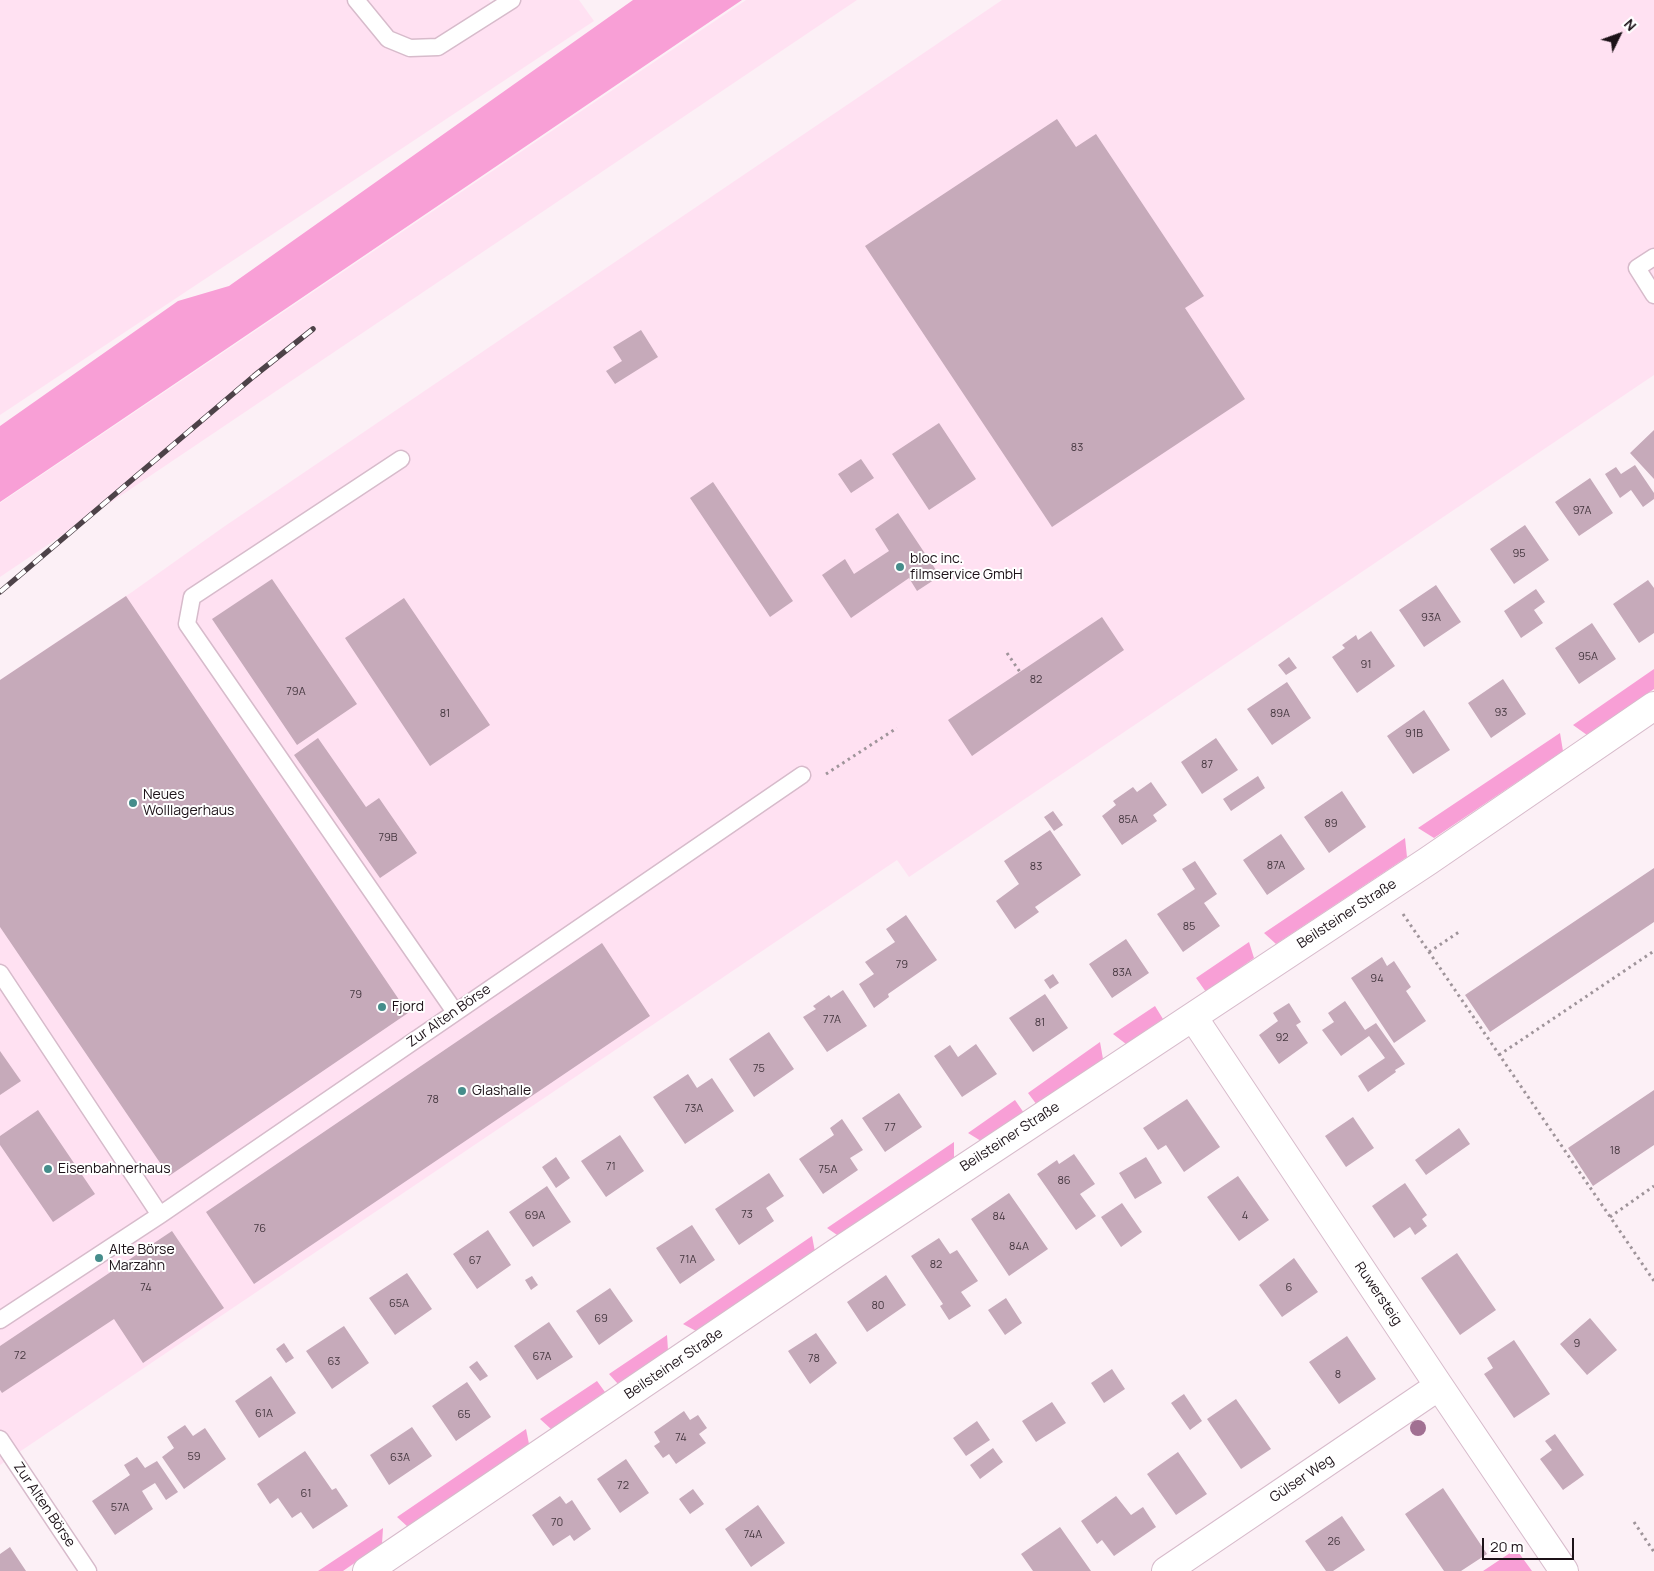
<!DOCTYPE html>
<meta charset="utf-8">
<style>
body{margin:0}
#map{position:relative;width:1654px;height:1571px;overflow:hidden;background:#fcf0f6;font-family:Manrope,sans-serif}
canvas{display:block}
.north{position:absolute;left:1594px;top:10px;width:50px;height:50px;-webkit-text-stroke:4px #fff;paint-order:stroke;rotate:48deg;font-size:14px;font-weight:700;line-height:20px;text-align:center;color:#1c1218}
.north::after{content:'';display:block;margin:auto;width:18px;height:22px;background:#1c1218;clip-path:polygon(50% 0,100% 100%,50% 72%,0 100%)}
.scale{position:absolute;left:1482px;top:1538px;width:92px;height:22px;box-sizing:border-box;border:2px solid #1c1218;border-top:0;padding-left:6px;font-size:15px;line-height:18px;white-space:nowrap;color:#1c1218;-webkit-text-stroke:4px #fff;paint-order:stroke}
</style>
<div id="map">
<canvas width="1654" height="1571"></canvas>
<div class="north">N</div>
<div class="scale">20 m</div>
</div>
<script>
const ctx = document.querySelector('canvas').getContext('2d');
ctx.lineJoin = 'round';
function fill(path, color) { ctx.fillStyle = color; ctx.fill(path, 'evenodd'); }
const shape = rows => new Path2D(rows.map(r => 'M' + r).join(''));
function trace(path, color, width, dash) { ctx.strokeStyle = color; ctx.lineWidth = width; ctx.lineCap = dash ? 'butt' : 'round'; ctx.setLineDash(dash || []); ctx.stroke(path); }
function label(font, color, halo, rows, align = 'center') {
  ctx.font = font + ' Manrope,sans-serif'; ctx.lineWidth = 4; ctx.setLineDash([]); ctx.textBaseline = 'middle'; ctx.strokeStyle = halo; ctx.fillStyle = color; for (const [text, x, y, turn = 0] of rows) {
    ctx.save(); ctx.translate(x, y); ctx.rotate((+turn || 0) * Math.PI / 180); ctx.textAlign = isNaN(turn) ? turn : align; if (halo) ctx.strokeText(text, 0, 0); ctx.fillText(text, 0, 0); ctx.restore();
  }
}
const built = shape([
 [0,0,489,0,491,3,495,0,579,0,594,21,0,415],
 [746,0,857,0,0,577,0,503],
 [1002,0,1654,0,1654,375,909,877,897,860,0,1465,0,680,132,592,225,526]
]);
const green = shape([
 [633,0,742,0,0,502,0,426,178,301,229,286],
 [1654,669,1654,689,1587,735,1573,725],
 [1560,733,1563,751,1434,838,1418,828],
 [1405,838,1407,857,1276,944,1264,933],
 [1249,942,1254,958,1206,992,1196,978],
 [1155,1006,1163,1019,1126,1044,1113,1034],
 [1100,1042,1103,1059,1037,1105,1028,1093],
 [1015,1100,1024,1113,981,1141,968,1133],
 [954,1142,954,1159,840,1237,827,1228],
 [812,1236,815,1252,696,1331,683,1324],
 [667,1335,668,1350,618,1384,609,1374],
 [597,1381,605,1392,551,1429,540,1419],
 [526,1429,529,1444,408,1527,397,1517],
 [383,1528,382,1544,343,1571,318,1571],
 [1516,1549,1532,1571,1483,1571]
]);
const building = shape([
 [1057,119,1076,147,1096,134,1204,296,1185,308,1245,399,1052,527,865,246],
 [641,330,658,357,615,384,606,371,622,361,613,347],
 [939,423,976,479,929,510,892,454],
 [1654,430,1654,479,1630,453],
 [861,459,874,478,851,493,838,474],
 [1635,465,1654,493,1654,499,1643,507,1631,490,1620,498,1605,474,1616,467,1621,474],
 [1590,478,1613,513,1579,536,1555,502],
 [713,482,793,601,770,617,690,498],
 [898,513,940,576,917,591,909,578,851,618,822,575,845,559,854,574,889,551,875,529],
 [1525,525,1549,560,1514,584,1490,549],
 [272,579,357,704,297,745,212,619],
 [1648,580,1654,588,1654,633,1639,643,1613,604],
 [1436,585,1461,622,1424,647,1399,610],
 [1536,589,1545,602,1534,610,1543,623,1521,638,1504,611],
 [126,596,408,1013,169,1176,0,927,0,680],
 [404,598,490,725,430,766,345,638],
 [1102,617,1124,650,972,756,948,720],
 [1592,623,1616,659,1579,684,1555,648],
 [1371,631,1395,666,1357,693,1332,657,1345,648,1342,645,1356,635,1358,640],
 [1289,657,1297,668,1286,675,1278,665],
 [1503,679,1526,714,1491,738,1468,703],
 [1287,682,1311,718,1272,745,1247,709],
 [1424,710,1450,750,1413,774,1387,736],
 [318,738,366,807,379,798,417,853,380,878,294,755],
 [1216,738,1238,770,1202,794,1181,762],
 [1258,776,1265,788,1231,811,1223,799],
 [1151,782,1167,805,1153,815,1157,821,1122,845,1102,816,1116,805,1113,801,1133,787,1137,792],
 [1342,791,1366,827,1329,853,1304,817],
 [1053,811,1063,825,1054,831,1044,817],
 [1050,830,1081,875,1035,907,1039,912,1015,929,996,901,1019,884,1004,861],
 [1281,834,1305,869,1267,895,1243,860],
 [1195,861,1217,894,1204,903,1220,926,1183,952,1157,914,1195,889,1182,869],
 [1654,868,1654,922,1490,1032,1465,995],
 [906,915,937,960,888,994,889,997,874,1008,859,984,874,974,865,962,895,942,886,929],
 [1126,939,1149,973,1112,998,1089,964],
 [602,943,650,1016,254,1284,206,1212],
 [1382,957,1387,966,1394,961,1411,987,1406,991,1426,1021,1394,1043,1351,978],
 [1053,974,1059,983,1050,989,1044,980],
 [843,990,867,1026,827,1052,803,1017,816,1009,813,1006,829,995,831,998],
 [1045,994,1068,1028,1033,1052,1009,1018],
 [1345,1001,1365,1030,1376,1023,1405,1064,1395,1070,1396,1072,1368,1092,1358,1076,1385,1058,1369,1036,1341,1056,1322,1030,1334,1022,1328,1013],
 [1289,1003,1301,1022,1296,1025,1308,1043,1279,1064,1259,1035,1278,1021,1273,1013],
 [769,1032,794,1069,754,1097,729,1059],
 [976,1044,997,1074,962,1097,934,1056,950,1045,958,1057],
 [0,1051,21,1081,0,1095],
 [688,1074,697,1088,712,1078,734,1111,685,1144,653,1097],
 [1654,1090,1654,1145,1593,1186,1568,1148],
 [899,1093,922,1127,885,1152,862,1118],
 [1187,1099,1220,1147,1184,1172,1166,1145,1158,1150,1143,1128],
 [38,1110,95,1194,53,1222,0,1145,0,1136],
 [1353,1117,1374,1148,1346,1167,1325,1136],
 [842,1119,863,1150,850,1158,858,1170,823,1194,799,1159,834,1135,830,1128],
 [1459,1128,1470,1144,1426,1175,1415,1160],
 [620,1135,644,1171,606,1197,581,1161],
 [1074,1154,1095,1184,1080,1194,1096,1216,1076,1230,1037,1174,1057,1160,1059,1164],
 [556,1157,570,1178,556,1188,542,1167],
 [1146,1157,1162,1183,1135,1199,1119,1173],
 [769,1173,784,1196,766,1208,774,1221,739,1245,715,1209],
 [1238,1176,1269,1220,1239,1241,1207,1197],
 [1405,1183,1427,1215,1422,1219,1427,1226,1415,1235,1410,1227,1394,1238,1372,1206],
 [547,1186,571,1222,533,1247,509,1212],
 [1009,1193,1048,1249,1009,1276,971,1219],
 [1122,1203,1142,1232,1121,1247,1101,1217],
 [692,1225,715,1260,680,1284,656,1248],
 [488,1230,511,1265,477,1289,453,1254],
 [172,1231,224,1308,143,1363,114,1319,2,1393,0,1390,0,1346],
 [939,1238,950,1254,957,1250,978,1281,961,1292,971,1306,949,1320,940,1306,943,1304,911,1256],
 [1457,1253,1496,1310,1460,1335,1421,1278],
 [1294,1258,1318,1292,1282,1317,1259,1285],
 [407,1273,432,1309,395,1335,369,1298],
 [886,1275,906,1305,867,1332,847,1302],
 [532,1276,538,1285,531,1290,525,1280],
 [610,1288,633,1321,599,1345,576,1311],
 [1006,1298,1022,1323,1005,1335,988,1310],
 [1590,1318,1617,1350,1587,1375,1560,1344],
 [549,1322,573,1357,537,1380,514,1346],
 [344,1326,369,1363,332,1389,306,1351],
 [816,1333,837,1363,810,1384,788,1351],
 [1347,1336,1376,1379,1339,1404,1309,1362],
 [1514,1340,1550,1394,1514,1418,1484,1374,1493,1368,1487,1358],
 [284,1343,294,1358,286,1363,276,1349],
 [477,1361,488,1376,480,1381,469,1367],
 [1112,1369,1125,1389,1104,1403,1091,1383],
 [271,1376,296,1413,259,1438,235,1401],
 [467,1382,491,1417,456,1441,432,1406],
 [1184,1394,1202,1421,1190,1430,1171,1403],
 [1236,1399,1271,1449,1241,1469,1207,1419],
 [1052,1402,1066,1423,1036,1442,1022,1421],
 [684,1411,690,1420,698,1415,707,1428,699,1434,706,1443,676,1464,669,1454,663,1458,654,1446,660,1442,654,1432],
 [977,1421,990,1440,966,1456,953,1438],
 [185,1425,193,1436,205,1428,226,1459,184,1489,162,1457,174,1448,167,1437],
 [412,1427,432,1456,389,1485,370,1455],
 [1555,1434,1584,1475,1563,1490,1540,1459,1552,1450,1545,1441],
 [993,1448,1003,1462,980,1479,970,1465],
 [305,1451,332,1490,336,1488,348,1506,313,1529,301,1512,292,1518,278,1498,270,1504,257,1484],
 [1178,1452,1207,1494,1176,1515,1147,1474],
 [137,1457,145,1468,157,1461,178,1492,166,1500,155,1483,142,1491,153,1509,115,1535,92,1501,130,1475,124,1465],
 [626,1459,649,1493,620,1513,597,1479],
 [1443,1488,1487,1554,1461,1571,1444,1571,1405,1514],
 [693,1489,704,1504,690,1514,679,1499],
 [560,1496,566,1504,572,1500,591,1529,574,1541,570,1535,553,1546,532,1515],
 [1116,1496,1131,1515,1143,1507,1156,1527,1114,1556,1102,1540,1097,1544,1081,1521],
 [758,1505,785,1543,751,1567,725,1529],
 [1342,1516,1365,1550,1333,1571,1326,1571,1305,1541],
 [1060,1527,1091,1571,1033,1571,1021,1554],
 [10,1547,26,1571,0,1571,0,1554]
]);
const path = shape([
 [1007,653,1020,672],
 [826,774,897,728],
 [1403,914,1654,1281],
 [1429,952,1459,932],
 [1499,1055,1654,951],
 [1610,1217,1654,1186],
 [1634,1522,1654,1552]
]);
const service = shape([
 [356,0,388,39,410,48,438,47,512,0],
 [1654,257,1637,268,1654,295],
 [401,459,192,597,187,624,455,1012],
 [0,973,160,1215],
 [0,1320,160,1215,802,775],
 [0,1439,88,1571]
]);
const minor = shape([
 [1193,1017,1439,1386,1564,1571],
 [367,1571,836,1253,1428,861,1654,706],
 [1166,1571,1439,1386]
]);
const rail = shape([
 [0,592,254,376,313,329]
]);
const trees = [
 [1418,1428]
];
const markers = [
 [900,567,5,"#458d8b"],
 [133,803,5,"#458d8b"],
 [382,1007,5,"#458d8b"],
 [462,1091,5,"#458d8b"],
 [48,1169,5,"#458d8b"],
 [99,1258,5,"#458d8b"]
];
const numberNames = [
 ["83",1077,448],
 ["97A",1582,511],
 ["95",1519,554],
 ["93A",1431,618],
 ["95A",1588,657],
 ["91",1366,665],
 ["82",1036,680],
 ["79A",296,692],
 ["93",1501,713],
 ["81",445,714],
 ["89A",1280,714],
 ["91B",1414,734],
 ["87",1207,765],
 ["85A",1128,820],
 ["89",1331,824],
 ["79B",388,838],
 ["87A",1276,866],
 ["83",1036,867],
 ["85",1189,927],
 ["79",902,965],
 ["83A",1122,973],
 ["94",1377,979],
 ["79",356,995],
 ["77A",832,1020],
 ["81",1040,1023],
 ["92",1282,1038],
 ["75",759,1069],
 ["78",433,1100],
 ["73A",694,1109],
 ["77",890,1128],
 ["18",1615,1151],
 ["71",611,1167],
 ["75A",828,1170],
 ["86",1064,1181],
 ["73",747,1215],
 ["69A",535,1216],
 ["4",1245,1216],
 ["84",999,1217],
 ["76",260,1229],
 ["84A",1019,1247],
 ["71A",688,1260],
 ["67",475,1261],
 ["82",936,1265],
 ["74",146,1288],
 ["6",1289,1288],
 ["65A",399,1304],
 ["80",878,1306],
 ["69",601,1319],
 ["9",1577,1344],
 ["72",20,1356],
 ["67A",542,1357],
 ["78",814,1359],
 ["63",334,1362],
 ["8",1338,1375],
 ["61A",264,1414],
 ["65",464,1415],
 ["74",681,1438],
 ["59",194,1457],
 ["63A",400,1458],
 ["72",623,1486],
 ["61",306,1494],
 ["57A",120,1508],
 ["70",557,1523],
 ["74A",753,1535],
 ["26",1334,1542]
];
const poiNames = [
 ["bloc inc.",910,559],
 ["filmservice GmbH",910,575],
 ["Neues",143,795],
 ["Wolllagerhaus",143,811],
 ["Fjord",392,1007],
 ["Glashalle",472,1091],
 ["Eisenbahnerhaus",58,1169],
 ["Alte Börse",109,1250],
 ["Marzahn",109,1266]
];
const streetNames = [
 ["Beilsteiner Straße",1347,914,-33],
 ["Zur Alten Börse",449,1016,-35],
 ["Beilsteiner Straße",1010,1137,-33],
 ["Ruwersteig",1378,1294,56],
 ["Beilsteiner Straße",674,1364,-34],
 ["Gülser Weg",1302,1479,-34],
 ["Zur Alten Börse",44,1505,56]
];
fill(built, '#ffe1f2');
fill(green, '#f89fd6');
fill(building, '#c6aaba');
trace(service, '#d7bbcb', 19);
trace(minor, '#d7bbcb', 30);
trace(path, '#9f949a', 3, [2.5, 4]);
trace(service, '#fff', 16);
trace(minor, '#fff', 28);
trace(rail, '#4d4248', 5.5);
trace(rail, '#fff', 4, [11]);
ctx.fillStyle = '#a17092';
for (const [x, y] of trees) { ctx.beginPath(); ctx.arc(x, y, 8, 0, 2 * Math.PI); ctx.fill(); }
for (const [x, y, r, color] of markers) { const dot = new Path2D(); dot.arc(x, y, r, 0, 2 * Math.PI); ctx.fillStyle = color; ctx.fill(dot); trace(dot, '#fff', 2); }
label('11px', '#463840', null, numberNames);
label('14px', '#1c1218', '#fff', poiNames, 'left');
label('14px', '#1c1218', '#fff', streetNames);
</script>
